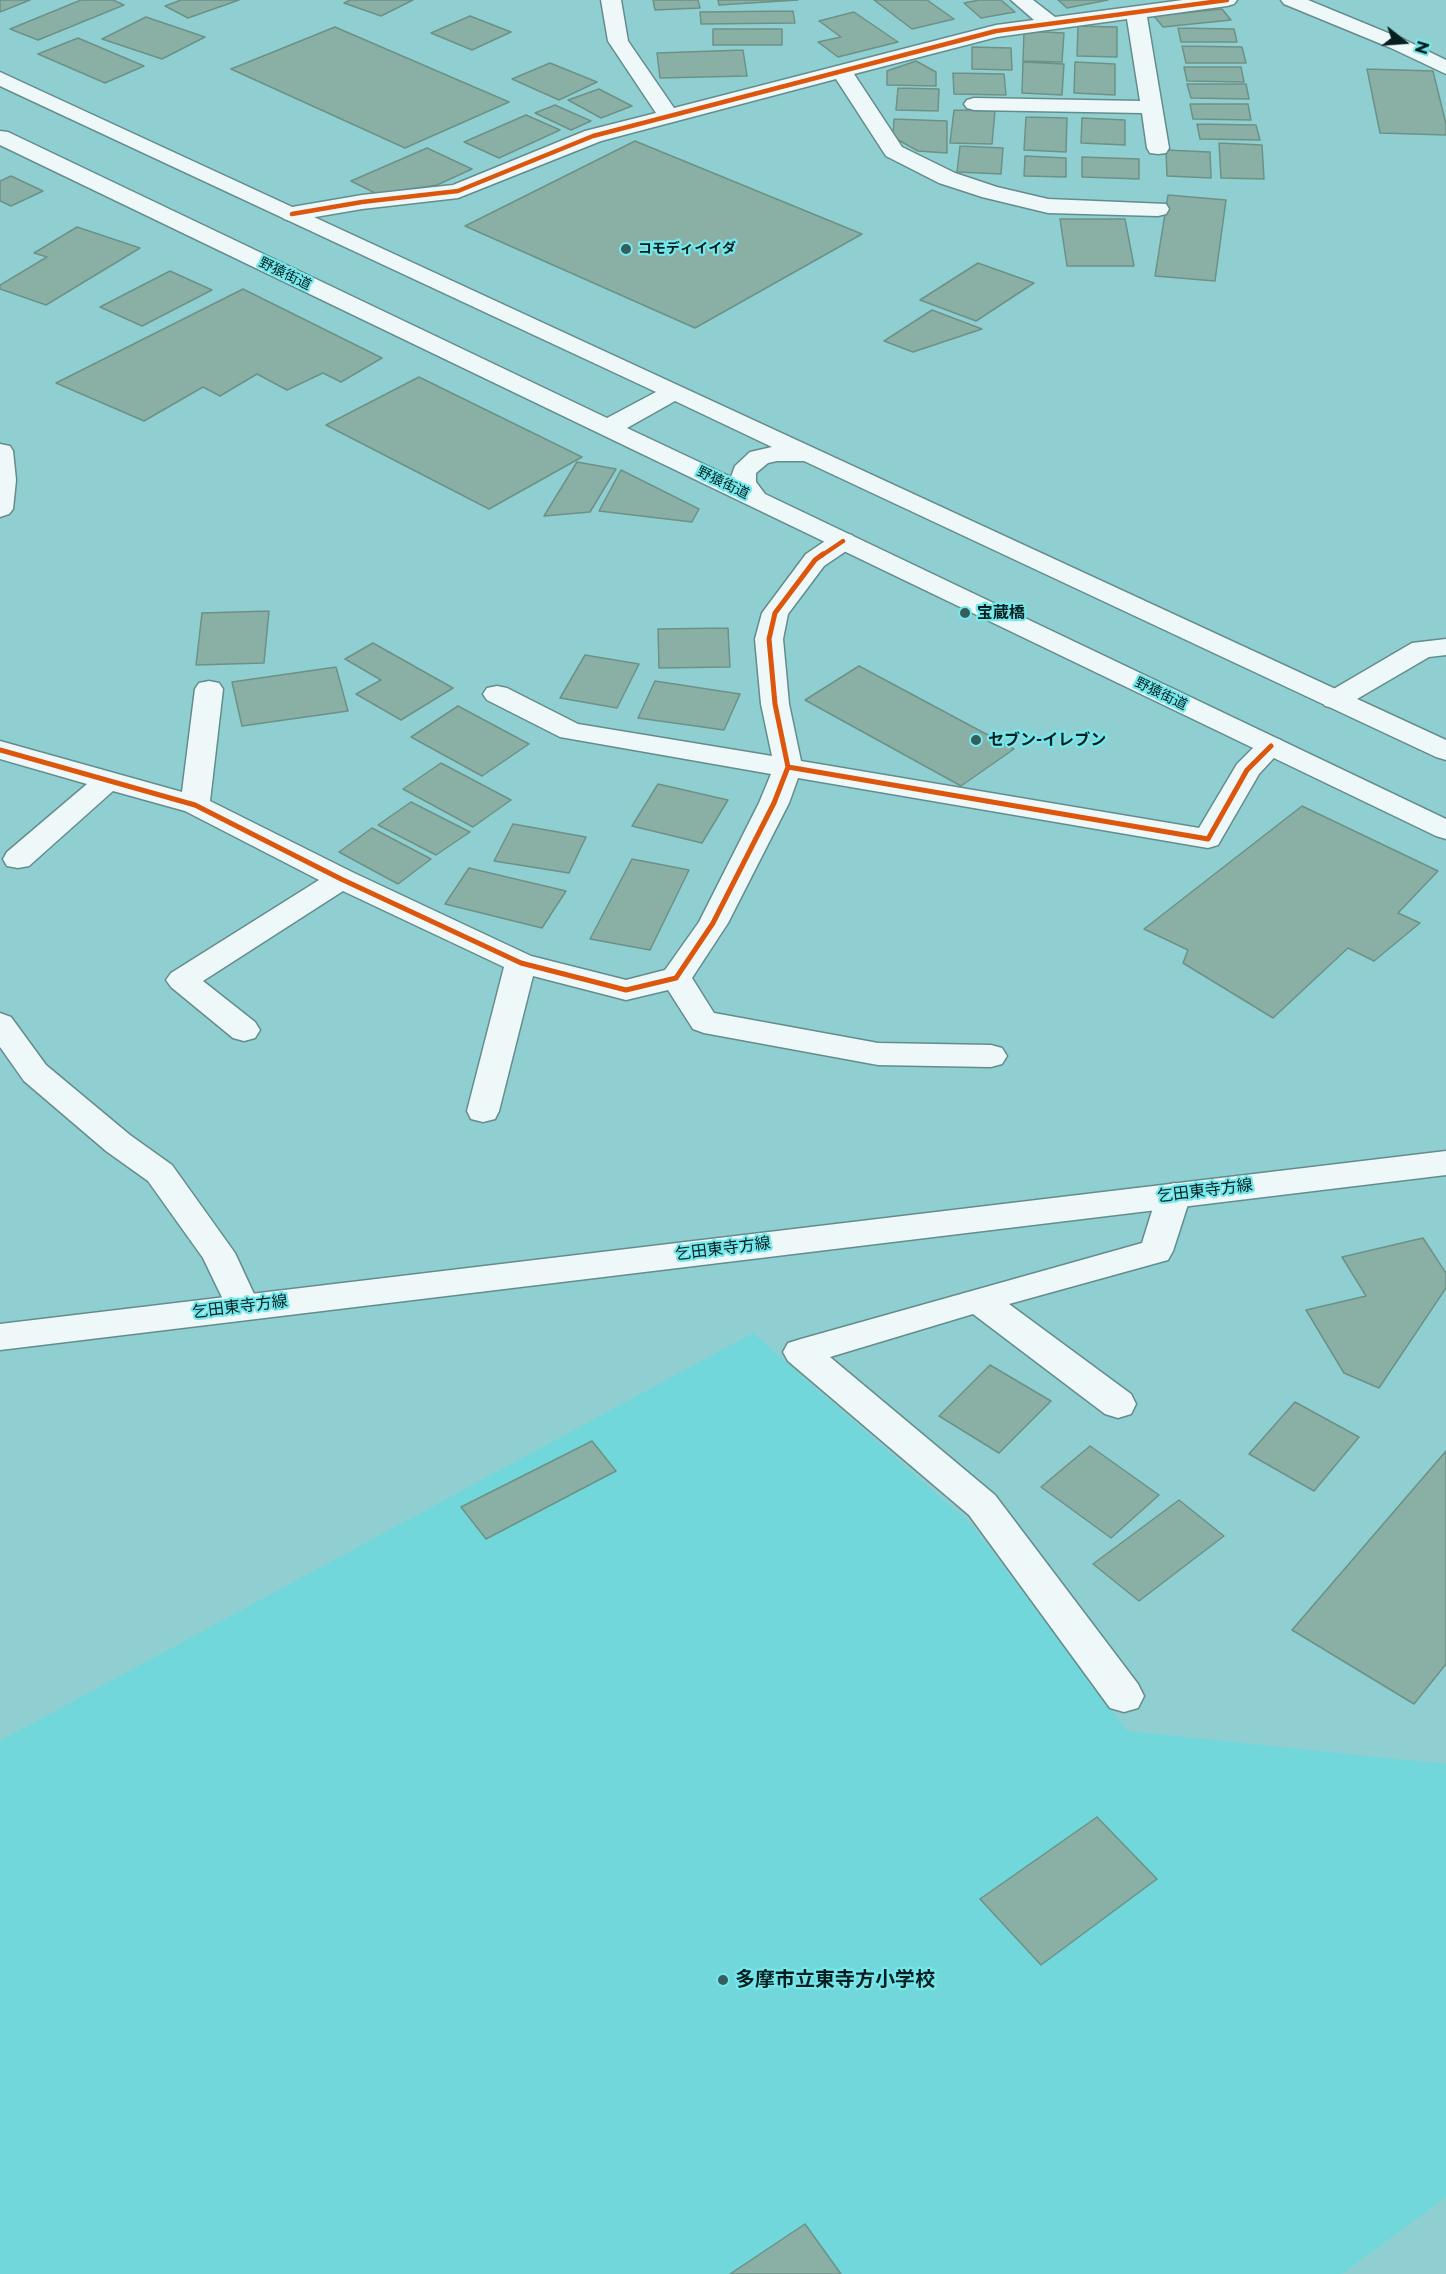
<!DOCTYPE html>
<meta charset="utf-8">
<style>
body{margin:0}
#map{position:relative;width:1446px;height:2274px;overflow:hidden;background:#90cfd1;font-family:Montserrat,sans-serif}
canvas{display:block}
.north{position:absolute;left:1374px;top:12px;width:60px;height:60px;-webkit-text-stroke:4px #75e8ec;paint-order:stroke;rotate:107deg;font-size:16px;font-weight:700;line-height:24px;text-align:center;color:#051f20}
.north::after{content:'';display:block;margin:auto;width:21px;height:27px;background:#051f20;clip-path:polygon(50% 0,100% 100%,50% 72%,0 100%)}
</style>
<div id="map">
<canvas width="1446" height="2274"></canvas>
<div class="north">N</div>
</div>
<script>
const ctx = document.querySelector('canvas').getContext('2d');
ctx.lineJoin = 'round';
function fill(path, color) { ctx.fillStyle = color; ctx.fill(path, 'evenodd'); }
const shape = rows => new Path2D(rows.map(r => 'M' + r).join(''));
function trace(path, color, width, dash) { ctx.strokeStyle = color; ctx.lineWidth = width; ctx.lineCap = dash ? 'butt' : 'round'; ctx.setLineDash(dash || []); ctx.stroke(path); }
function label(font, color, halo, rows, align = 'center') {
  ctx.font = font + ' Montserrat,"Noto Sans JP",sans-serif'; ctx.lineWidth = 4.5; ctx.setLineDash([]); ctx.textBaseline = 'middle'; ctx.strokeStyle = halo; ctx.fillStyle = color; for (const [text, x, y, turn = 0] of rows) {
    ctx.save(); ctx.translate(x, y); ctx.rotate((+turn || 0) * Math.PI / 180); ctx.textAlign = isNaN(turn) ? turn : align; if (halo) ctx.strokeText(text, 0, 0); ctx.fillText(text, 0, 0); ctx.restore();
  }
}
const built = shape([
 [753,1333,972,1525,1127,1731,1446,1764,1446,2197,1342,2274,0,2274,0,1741]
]);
const building = shape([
 [0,0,30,0,0,12,0,0],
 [81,0,113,0,124,5,38,40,10,29,81,0],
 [181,0,239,0,188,18,165,6,181,0],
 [350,0,413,0,381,16,344,3,350,0],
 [653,0,698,0,700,8,655,10,653,0],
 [718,0,798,0,719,5,718,0],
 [874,0,927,0,954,19,912,29,874,0],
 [979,0,1001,0,1015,12,981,18,964,3,979,0],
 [1058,0,1108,0,1067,8,1058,0],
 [1222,9,1231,20,1163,27,1154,16,1222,9],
 [793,11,795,23,701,24,700,12,793,11],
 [854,12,898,42,838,57,818,42,841,37,819,21,854,12],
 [470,16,511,32,472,50,431,33,470,16],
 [146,17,205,37,162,59,102,39,146,17],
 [1078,26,1117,27,1117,57,1077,56,1078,26],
 [335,27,509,102,405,148,231,69,335,27],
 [1178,28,1234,29,1237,42,1181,42,1178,28],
 [713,29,782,29,782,45,713,45,713,29],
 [1024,31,1064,33,1062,62,1023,61,1024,31],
 [78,38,144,66,105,83,38,54,78,38],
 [1182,46,1242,47,1246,63,1186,63,1182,46],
 [972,47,1011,48,1012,70,972,69,972,47],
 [743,50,747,76,660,78,657,53,743,50],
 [916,61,936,72,936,86,887,85,887,71,916,61],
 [1023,62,1064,64,1062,95,1022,93,1023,62],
 [1075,62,1115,64,1115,95,1074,93,1075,62],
 [550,63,597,82,559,100,512,79,550,63],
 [1184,67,1241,67,1244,82,1187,81,1184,67],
 [1367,69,1433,71,1446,124,1446,135,1380,133,1367,69],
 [953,73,1004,74,1006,95,954,94,953,73],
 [1187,84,1246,84,1249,99,1191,98,1187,84],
 [898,88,939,89,938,111,896,110,898,88],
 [599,89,632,106,601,118,568,100,599,89],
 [1190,104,1248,104,1251,120,1193,119,1190,104],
 [555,105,591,121,571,130,535,113,555,105],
 [954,110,995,111,992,144,950,143,954,110],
 [526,115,560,130,499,158,464,142,526,115],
 [1026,117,1067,118,1066,152,1024,150,1026,117],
 [1082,118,1125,120,1125,145,1081,143,1082,118],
 [894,119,947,121,947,153,918,151,893,137,894,119],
 [1197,124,1256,125,1260,140,1200,139,1197,124],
 [635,141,862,234,695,328,465,226,635,141],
 [1219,143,1262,145,1264,179,1221,178,1219,143],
 [960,146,1003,148,1001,174,957,172,960,146],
 [427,148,472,169,437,185,377,194,351,181,427,148],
 [1166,150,1210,152,1211,178,1167,176,1166,150],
 [1025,156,1066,158,1066,177,1024,176,1025,156],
 [1082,157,1139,159,1139,179,1082,177,1082,157],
 [11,176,43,191,11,206,0,201,0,181,11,176],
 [1168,195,1226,200,1215,281,1155,276,1168,195],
 [1060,219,1125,219,1134,266,1067,266,1060,219],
 [77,227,140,248,46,305,0,289,0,285,47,257,34,253,77,227],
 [978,263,1034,283,976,321,920,300,978,263],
 [170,271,212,290,142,326,100,307,170,271],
 [243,289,382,358,341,382,323,373,287,390,257,374,220,396,203,387,144,421,56,383,243,289],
 [932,310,982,329,913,352,884,341,932,310],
 [419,377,582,457,489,509,326,425,419,377],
 [577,462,616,469,590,512,544,516,577,462],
 [621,470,699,509,692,522,599,511,621,470],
 [269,611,264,663,196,665,202,613,269,611],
 [728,628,730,667,659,668,658,629,728,628],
 [373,643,453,688,401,720,356,694,381,680,345,659,373,643],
 [585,655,639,664,617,708,560,698,585,655],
 [859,666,1014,749,961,786,805,700,859,666],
 [336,667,348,711,242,726,232,682,336,667],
 [655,681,740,694,724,730,638,718,655,681],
 [458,706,529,744,482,776,411,737,458,706],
 [441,763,511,800,473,827,403,789,441,763],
 [658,784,728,800,702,843,632,826,658,784],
 [411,802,470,832,436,855,378,825,411,802],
 [1302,806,1438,871,1398,913,1420,923,1374,961,1348,948,1273,1018,1183,963,1188,950,1144,929,1302,806],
 [513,824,586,837,569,873,494,861,513,824],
 [372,828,431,859,398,884,339,852,372,828],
 [632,859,689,870,650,950,590,939,632,859],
 [469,868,566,891,542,928,445,904,469,868],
 [1423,1238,1446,1273,1446,1288,1379,1388,1344,1373,1306,1310,1366,1296,1342,1257,1423,1238],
 [990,1365,1051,1401,999,1453,939,1416,990,1365],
 [1295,1402,1359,1437,1314,1491,1249,1454,1295,1402],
 [592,1441,616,1471,486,1539,461,1507,592,1441],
 [1090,1446,1159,1495,1111,1538,1041,1487,1090,1446],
 [1446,1451,1446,1664,1414,1704,1292,1630,1446,1451],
 [1179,1500,1224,1536,1139,1601,1093,1564,1179,1500],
 [1097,1817,1157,1879,1041,1965,980,1899,1097,1817],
 [805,2224,841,2274,730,2274,805,2224]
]);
const minor = shape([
 [601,0,621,0,628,41,674,108,996,25,1034,20,1011,0,1033,0,1055,17,1183,0,1237,0,1234,4,1227,6,1147,17,1169,148,1166,153,1158,154,1150,153,1147,148,1142,113,974,110,967,108,964,104,967,100,974,98,1140,101,1127,19,997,37,854,74,902,147,955,173,997,187,1048,199,1166,204,1169,209,1166,214,1158,216,1048,213,982,197,939,183,886,156,836,79,601,141,458,198,362,209,292,221,284,219,281,214,284,209,292,207,362,195,453,185,585,131,656,113,608,41,601,0],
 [1281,0,1308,0,1405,40,1446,60,1446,74,1391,48,1284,4,1281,0],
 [0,444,10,446,13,451,16,480,13,509,9,514,0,517,0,444],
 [843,533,852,535,856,541,852,547,824,566,788,614,783,639,789,704,801,761,1199,828,1237,764,1261,740,1271,737,1281,740,1285,746,1259,774,1218,845,1208,848,798,778,789,803,728,923,692,978,714,1013,878,1043,991,1045,1002,1048,1007,1056,1002,1064,991,1067,878,1065,704,1033,693,1029,668,990,626,1000,533,976,499,1111,495,1119,483,1122,471,1119,467,1111,504,967,343,891,203,981,255,1022,260,1030,255,1038,244,1041,233,1038,171,987,166,980,171,973,319,880,185,811,113,791,29,866,18,868,7,866,3,859,7,852,87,784,0,759,0,741,182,792,195,689,199,683,209,681,219,683,223,689,210,801,352,872,531,956,626,980,665,970,699,922,759,803,771,774,560,737,487,700,483,694,487,688,497,686,507,688,578,724,772,756,761,704,755,639,762,613,806,554,834,535,843,533],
 [1446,639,1446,655,1429,657,1345,706,1335,708,1325,706,1321,700,1325,694,1412,643,1446,639],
 [0,1013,11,1017,46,1065,130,1135,172,1165,235,1253,260,1307,255,1316,243,1320,231,1316,203,1258,148,1181,106,1151,24,1081,0,1047,0,1013],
 [1174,1183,1186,1187,1191,1195,1173,1251,1168,1260,1009,1304,1131,1394,1136,1404,1131,1414,1118,1418,1105,1414,973,1314,830,1357,995,1495,1138,1684,1144,1696,1138,1708,1124,1712,1110,1708,969,1515,788,1361,783,1352,788,1343,801,1339,1142,1243,1157,1195,1162,1187,1174,1183]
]);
const major = shape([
 [0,72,1446,740,1446,760,1436,757,804,461,777,461,768,463,756,473,756,482,765,494,1446,819,1446,839,1436,836,0,145,0,131,8,132,607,418,656,392,0,86,0,72],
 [675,401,772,447,750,452,735,466,731,477,627,428,675,401],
 [1446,1151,1446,1175,0,1350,0,1324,1446,1151]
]);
const cyclewayFar1 = shape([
 [292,214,362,202,458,191,593,136,996,31,1227,0],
 [821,556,843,541]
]);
const cycleway = shape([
 [0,750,195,805,341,879,521,963,626,990,676,978,713,923,774,803,788,767,775,704,769,639,775,613,815,560,823,554],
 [788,767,1208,839,1247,770,1271,746]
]);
const markers = [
 [626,249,6,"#365d5e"],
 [965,613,6,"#365d5e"],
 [976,740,6,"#365d5e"],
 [723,1980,6,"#365d5e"]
];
const farPoinames = [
 ["コモディイイダ",638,249]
];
const farStreetnames = [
 ["野猿街道",285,274,26],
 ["野猿街道",723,483,26],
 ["野猿街道",1161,694,26]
];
const poiNames = [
 ["宝蔵橋",977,613],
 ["セブン-イレブン",988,740]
];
const streetNames = [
 ["乞田東寺方線",1205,1191,-7],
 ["乞田東寺方線",723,1249,-7],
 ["乞田東寺方線",240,1307,-7]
];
const nearPoinames = [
 ["多摩市立東寺方小学校",735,1980]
];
fill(built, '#72d7db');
fill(building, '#8aafa5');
trace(building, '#6c9287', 1.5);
trace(minor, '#648c8d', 3);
trace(major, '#648c8d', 3);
fill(minor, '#eef8f8');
fill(major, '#eef8f8');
trace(cyclewayFar1, '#dd560d', 4.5);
trace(cycleway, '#dd560d', 5);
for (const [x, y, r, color] of markers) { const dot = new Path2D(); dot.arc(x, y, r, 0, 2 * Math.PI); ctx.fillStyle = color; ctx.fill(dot); trace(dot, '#75e8ec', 2); }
label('bold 14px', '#051f20', '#75e8ec', farPoinames, 'left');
label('14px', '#051f20', '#75e8ec', farStreetnames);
label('bold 16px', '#051f20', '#75e8ec', poiNames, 'left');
label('16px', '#051f20', '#75e8ec', streetNames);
label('bold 20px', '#051f20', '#75e8ec', nearPoinames, 'left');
</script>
